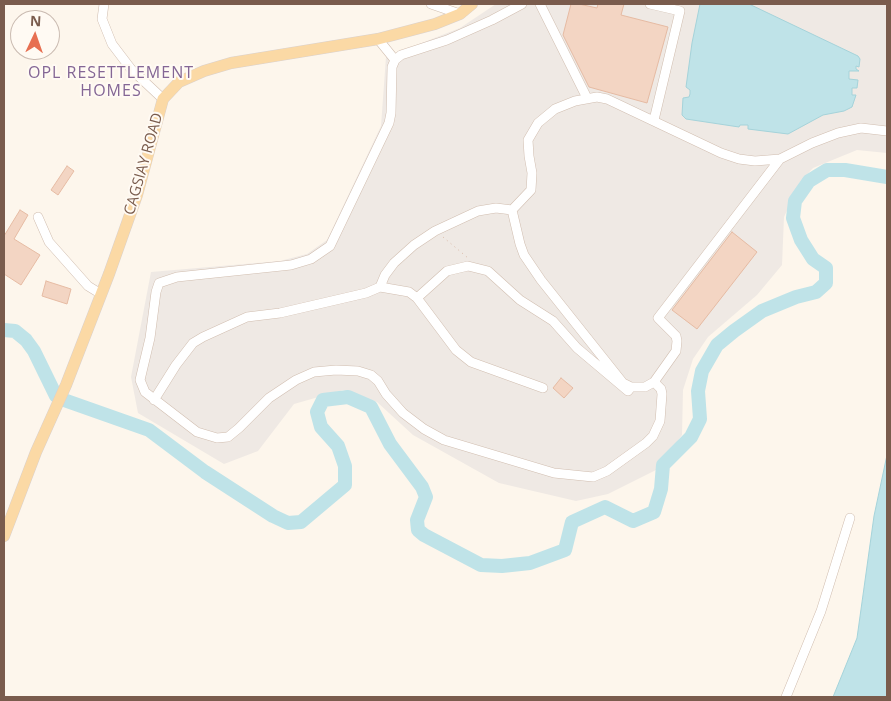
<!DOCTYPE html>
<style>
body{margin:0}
#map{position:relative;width:891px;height:701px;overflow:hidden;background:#fdf6ec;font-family:"Open Sans",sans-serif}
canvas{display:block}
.frame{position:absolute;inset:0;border:5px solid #7a5c4d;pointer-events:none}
.north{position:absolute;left:10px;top:10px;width:50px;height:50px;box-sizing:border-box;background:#fffaf3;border:1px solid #cabbb1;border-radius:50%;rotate:3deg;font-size:14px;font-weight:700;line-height:20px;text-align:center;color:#7a5c4d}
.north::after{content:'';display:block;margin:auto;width:18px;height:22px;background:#e76f51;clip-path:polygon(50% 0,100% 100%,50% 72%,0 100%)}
</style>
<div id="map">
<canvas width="891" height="701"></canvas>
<div class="frame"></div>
<div class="north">N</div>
</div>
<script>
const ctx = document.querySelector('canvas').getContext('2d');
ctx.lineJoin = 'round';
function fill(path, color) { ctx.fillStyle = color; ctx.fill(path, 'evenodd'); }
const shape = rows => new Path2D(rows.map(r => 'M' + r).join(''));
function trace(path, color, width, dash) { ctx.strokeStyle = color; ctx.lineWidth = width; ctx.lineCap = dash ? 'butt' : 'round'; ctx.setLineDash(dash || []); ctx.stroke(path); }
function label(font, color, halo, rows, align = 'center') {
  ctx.font = font + ' "Open Sans",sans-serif'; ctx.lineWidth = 4; ctx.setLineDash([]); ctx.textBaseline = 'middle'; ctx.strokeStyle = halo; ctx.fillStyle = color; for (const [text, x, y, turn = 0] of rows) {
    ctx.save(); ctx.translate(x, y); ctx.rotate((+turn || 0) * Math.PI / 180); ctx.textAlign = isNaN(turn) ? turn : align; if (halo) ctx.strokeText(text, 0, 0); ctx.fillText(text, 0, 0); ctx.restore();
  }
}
const industrial = shape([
 [496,4,887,4,887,153,857,150,813,168,800,182,784,217,782,265,757,295,708,337,693,359,683,390,682,435,656,470,608,494,576,501,499,483,413,435,377,402,343,390,294,404,258,451,224,464,138,413,131,377,151,272,280,261,307,254,327,240,381,126,386,57,460,28]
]);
const water = shape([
 [700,4,749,4,858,56,860,59,859,67,856,66,856,69,859,71,849,71,849,79,858,80,857,88,852,88,852,95,856,95,852,107,844,111,823,115,788,134,748,129,748,125,740,125,739,127,686,119,682,115,683,98,689,97,690,94,690,90,686,87,692,43,700,4],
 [887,455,887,697,833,697,857,638,874,516,887,455]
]);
const river = shape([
 [4,330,15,331,26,340,34,351,56,396],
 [64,400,149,430,205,472,273,516,288,523,301,522,345,485,345,466,338,446,321,427,317,412,323,400,348,397,371,407,390,444,422,487,426,497,417,520,418,530,424,535,481,565,502,566,530,563,565,550,572,522,605,507,633,521,654,512,661,489,663,465,691,437,700,419,698,391,702,371,717,345,734,331,762,311,796,297,816,292,826,283,826,268,813,259,801,240,793,218,795,201,809,181,827,170,845,170,887,177]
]);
const building = shape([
 [571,4,579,4,597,8,598,4,624,4,621,15,668,27,647,103,589,87,563,35,571,4],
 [67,166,74,171,58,195,51,190,67,166],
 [20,210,28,215,14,239,40,255,21,285,4,274,4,236,20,210],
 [732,232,757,252,697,329,672,310,732,232],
 [46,281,71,289,67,304,42,296,46,281],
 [561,378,573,388,564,398,553,388,561,378]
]);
const path = shape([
 [443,237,468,258]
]);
const minor = shape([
 [104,4,102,19,112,44,131,69,163,99],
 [431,4,460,14],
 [540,4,587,98],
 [650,4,680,11,654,120],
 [378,39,395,60,392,67,391,113,389,123,330,246,311,259,291,265,177,277,159,283,156,292,150,338,140,380,145,392,197,432,217,438,228,437,239,428,269,398,296,380,314,372,336,370,358,371,371,375,378,381,386,394,403,413,424,429,444,440,554,473,593,477,607,471,646,443,653,436,660,421,662,394,661,389,654,382,676,351,677,341,676,336,658,318,780,159,812,143,838,133,861,128,887,131],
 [395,60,401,55,447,40,492,20,522,4],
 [512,210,520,244,524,255,541,280,623,383,631,387,645,387,654,382],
 [38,217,49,242,88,286,101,294],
 [380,287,409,292,417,298,456,350,471,362,543,388],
 [417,298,447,271,468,266,488,271,520,300,553,321,577,348,628,391,631,387],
 [154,400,176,365,193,343,203,337,247,317,280,313,366,293,380,287,385,275,394,263,414,245,435,231,478,211,496,208,512,210,531,190,532,173,529,156,528,140,538,123,555,109,575,101,597,97,607,99,721,153,739,159,755,161,780,159],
 [786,697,821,611,850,518]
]);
const major = shape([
 [4,536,36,452,66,385,109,274,137,195,163,99,179,82,204,71,231,63,378,39,435,24,460,14,472,4]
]);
const streetNames = [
 ["CAGSIAY ROAD",144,164,-74]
];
const neighbourhoodNames = [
 ["OPL RESETTLEMENT",111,73],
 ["HOMES",111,91]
];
fill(industrial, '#efe9e4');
fill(water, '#bfe3e8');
trace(water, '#a5d3da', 1);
trace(river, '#bfe3e8', 14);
fill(building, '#f3d5c3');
trace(building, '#e6bba3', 1);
trace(minor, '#d1beb0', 10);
trace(major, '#dad1cd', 12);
trace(path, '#d9b8a5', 1, [1, 4]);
trace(minor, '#fff', 9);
trace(major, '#fbd9a5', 11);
label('15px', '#7a5c4d', '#fffaf3', streetNames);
ctx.letterSpacing = '1px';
label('16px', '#846695', '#fffaf3', neighbourhoodNames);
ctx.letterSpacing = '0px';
</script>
